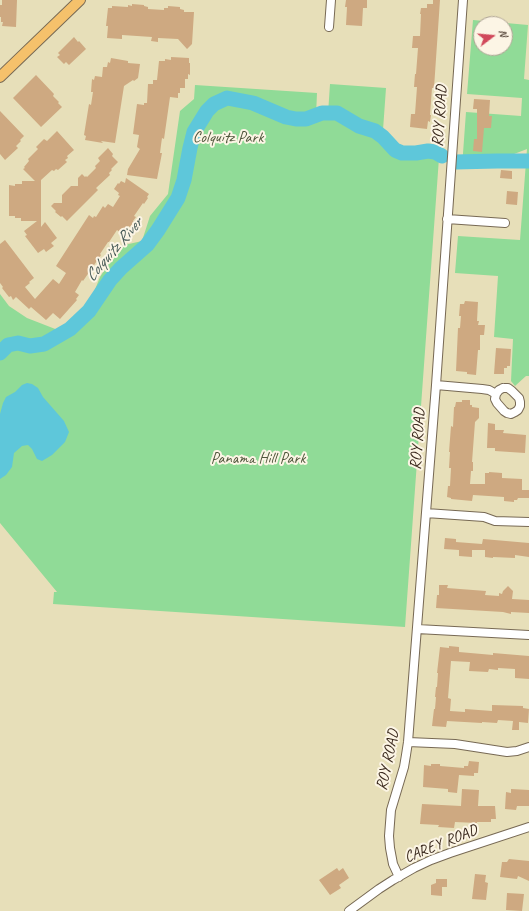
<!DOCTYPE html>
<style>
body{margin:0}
#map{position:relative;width:529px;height:911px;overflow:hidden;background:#e7dfb9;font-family:Caveat,sans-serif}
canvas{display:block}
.north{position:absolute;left:473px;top:16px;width:40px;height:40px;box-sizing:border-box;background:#fcf5e5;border:1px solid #afa495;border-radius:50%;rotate:74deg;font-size:11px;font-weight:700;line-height:16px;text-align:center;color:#3b2a1e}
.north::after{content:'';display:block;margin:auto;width:14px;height:18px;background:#d1495b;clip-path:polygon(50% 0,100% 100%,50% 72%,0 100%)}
</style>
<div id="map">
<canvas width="529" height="911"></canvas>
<div class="north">N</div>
</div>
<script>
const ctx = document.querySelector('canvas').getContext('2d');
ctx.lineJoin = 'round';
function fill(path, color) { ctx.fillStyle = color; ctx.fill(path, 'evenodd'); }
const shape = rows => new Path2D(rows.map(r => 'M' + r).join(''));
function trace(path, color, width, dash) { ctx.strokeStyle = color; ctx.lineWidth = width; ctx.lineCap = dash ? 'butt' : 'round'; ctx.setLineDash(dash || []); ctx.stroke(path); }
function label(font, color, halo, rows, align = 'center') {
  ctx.font = font + ' Caveat,sans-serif'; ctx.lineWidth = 4; ctx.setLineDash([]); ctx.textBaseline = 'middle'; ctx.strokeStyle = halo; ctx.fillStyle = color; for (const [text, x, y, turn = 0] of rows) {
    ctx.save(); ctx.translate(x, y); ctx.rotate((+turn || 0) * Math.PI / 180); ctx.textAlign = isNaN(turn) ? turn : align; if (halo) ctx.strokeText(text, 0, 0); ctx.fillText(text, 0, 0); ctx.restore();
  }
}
const green = shape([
 [473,20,528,25,524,79,529,80,529,376,526,376,515,386,511,381,513,339,494,337,498,276,455,273,458,236,520,240,527,149,478,168,468,169,462,167,466,112,521,116,522,98,467,94],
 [481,24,505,24,505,48,481,48],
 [330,84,386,88,383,130,387,132,395,148,398,150,404,151,417,148,424,147,427,148,439,158,405,627,53,604,54,592,57,592,0,523,0,294,9,306,27,318,63,332,90,302,100,277,120,246,142,241,150,216,168,194,180,111,194,99,195,85,317,93,316,116,320,114,328,114]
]);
const water = shape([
 [27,383,32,384,38,388,43,397,64,421,69,432,65,442,52,455,42,461,37,459,32,449,28,445,22,446,14,453,12,467,6,475,0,479,0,414,3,403,6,397,15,392,22,385]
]);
const river = shape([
 [455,162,497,161,529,161],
 [0,353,8,345,18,343,30,346,44,344,70,329,89,311,110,280,121,268,147,245,158,230,178,198,184,180,190,148,194,132,207,111,214,104,227,98,253,103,286,117,296,119,306,119,322,113,337,113,359,126,375,131,383,137,395,150,402,153,416,153,428,151,435,152,442,156]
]);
const building = shape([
 [2,0,17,0,16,27,2,26,3,22,1,22,1,17,0,17,0,5,2,5],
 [346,0,367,0,367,8,363,8,362,26,346,25,347,7,345,7],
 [433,0,440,0,434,88,432,88,430,115,431,115,430,122,428,121,427,129,410,127,411,114,415,114,417,87,414,87,415,74,416,74,418,48,412,48,413,36,420,36,421,14,420,14,421,8,427,8,427,4,433,4],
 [132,4,144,5,144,6,148,7,148,9,164,10,164,8,168,8,168,6,180,7,180,9,184,10,184,12,194,12,192,44,187,49,178,39,158,38,158,42,151,41,152,37,122,35,122,39,107,38,108,26,106,26,108,8,112,8,112,6,128,7,128,5,132,6],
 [74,37,78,42,79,41,86,49,69,65,66,62,64,64,57,57,60,55,58,53],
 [171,57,189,58,189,63,190,63,190,75,188,74,188,79,185,79,185,88,180,88,180,93,178,93,178,98,170,97,164,139,162,138,161,145,160,153,162,153,157,179,127,175,128,169,140,149,137,147,139,135,133,134,137,104,144,105,144,103,147,103,148,84,153,84,153,80,157,80,159,61,165,61,165,59,171,60],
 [111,58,128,61,128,63,140,64,138,78,134,81,133,80,124,86,115,143,101,141,103,143,85,140,86,136,84,135,89,104,91,105,93,92,91,92,92,79,94,80,95,76,102,77,103,67,107,67,108,62,110,63],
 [36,75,54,94,53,96,59,102,58,103,62,107,41,127,13,98],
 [474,99,490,100,489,116,492,116,491,128,484,128,482,152,473,151,474,139,477,139,477,109,473,109],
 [0,111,24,136,20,140,21,141,16,146,18,148,5,160,0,154],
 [57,131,74,150,67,156,68,158,65,160,67,162,58,170,56,169,54,171,52,170,41,180,41,227,45,222,57,238,51,243,54,246,46,252,44,249,38,253,25,236,27,235,24,231,37,221,21,221,21,218,15,218,15,216,9,216,9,185,15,186,15,184,22,184,22,181,35,181,23,169,25,168,24,167,29,161,28,159,38,149,36,147,44,139,47,141],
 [108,148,113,154,112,156,118,162,111,169,112,170,109,173,110,175,96,188,98,190,67,221,62,216,61,217,55,212,56,211,51,206,54,203,62,203,62,195,71,186,78,186,78,178,82,174,85,177,86,176,87,177,96,168,95,166,100,161,98,158],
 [501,170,512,171,512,179,500,178],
 [126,178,149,194,147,197,148,198,144,204,143,203,134,216,136,217,133,221,134,221,130,227,128,226,125,230,124,229,121,233,117,230,109,242,108,242,100,254,101,255,83,281,82,280,75,292,79,295,76,299,77,300,60,319,53,313,46,320,31,307,29,309,16,297,13,300,11,296,9,297,2,288,3,287,0,283,0,244,5,240,34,278,29,282,30,283,25,287,35,299,53,279,59,284,66,273,56,266,89,215,93,218,94,216,96,217,103,206,105,208,108,204,113,207,120,196,118,195,119,193,114,189,118,183,119,184,121,181,125,183],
 [507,191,518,192,517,205,506,204],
 [465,301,478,302,477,321,479,321,478,325,485,325,484,335,480,335,480,350,478,350,476,375,467,374,467,372,456,371,458,328,460,328,461,316,459,316,460,304,464,304],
 [496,348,511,349,510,366,507,366,507,368,504,368,504,374,494,374],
 [462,400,470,400,470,405,472,405,472,407,479,408,479,418,475,422,472,462,473,462,473,471,471,471,470,484,485,484,485,473,489,473,489,472,502,473,502,478,522,479,522,490,529,490,529,498,518,498,517,500,514,500,514,502,504,501,504,497,473,495,472,501,451,499,451,498,447,497,448,486,450,486,451,468,449,468,450,452,449,452,451,426,453,427,454,407,455,407,456,402,462,402],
 [488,423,495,424,495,430,504,430,503,433,526,435,525,453,495,451,495,448,487,448],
 [445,538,456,539,456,542,482,544,483,539,529,543,529,557,515,555,515,558,493,557,493,558,485,557,485,550,472,550,472,557,459,556,459,550,444,549],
 [439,585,448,585,447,588,486,591,485,595,499,596,499,593,502,594,503,591,508,586,513,591,512,599,529,600,529,613,511,612,511,614,503,612,436,608,437,595,439,595],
 [449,646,459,647,459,652,493,655,493,653,529,656,529,679,515,678,515,669,498,668,498,670,489,669,488,672,469,671,470,662,451,661,448,698,451,699,450,711,465,712,465,709,492,711,492,705,523,706,523,708,529,709,528,723,519,722,519,730,512,730,513,721,498,720,497,723,482,722,482,723,447,721,446,727,432,726,434,709,435,709,436,697,435,697,436,687,437,687,438,673,437,673,440,647,449,648],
 [469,761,479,762,478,773,474,773,474,776,459,775,457,793,448,792,448,789,423,787,424,765,431,766,431,764,440,764,440,766,464,768,464,766,468,766],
 [462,789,479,790,478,806,495,806,496,819,491,819,491,822,477,822,477,823,455,822,454,828,438,827,439,825,420,824,422,804,461,806],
 [511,789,529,790,529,806,517,806,516,810,505,809,506,792,511,793],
 [509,859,529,861,529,881,518,876,517,879,500,877,502,862,507,862],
 [337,868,339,871,343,868,349,878,339,885,341,888,330,895,319,880],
 [475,874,486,875,485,882,488,883,486,900,472,899],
 [436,879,447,879,447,887,442,887,442,896,431,895,431,885,436,883],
 [507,893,524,894,522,911,506,910]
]);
const minor = shape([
 [329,27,331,0],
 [447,219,505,223],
 [436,385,482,389,489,390,496,394],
 [503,388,508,388,512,391,519,398,520,402,520,406,518,410,515,412,511,414,507,413,504,411,497,403,495,399,496,394,499,390,503,388],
 [426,513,484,517,495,521,529,522],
 [417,629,529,635],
 [408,742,455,744,507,752,517,751,529,747],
 [399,877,393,864,390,848,389,836,391,810,404,767,406,755,408,742,436,385,463,0],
 [349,911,379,889,393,880,414,868,431,860,450,853,529,827]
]);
const major = shape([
 [0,77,80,0]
]);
const streetNames = [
 ["ROY ROAD",440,116,-86],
 ["ROY ROAD",418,439,-86],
 ["ROY ROAD",388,760,-78],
 ["CAREY ROAD",441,844,-22]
];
const parkNames = [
 ["Colquitz Park",228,138],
 ["Panama Hill Park",258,459]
];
const waterNames = [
 ["Colquitz River",114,250,-49]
];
fill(green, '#90db97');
fill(water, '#5ec7da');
trace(river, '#5ec7da', 15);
fill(building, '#cea981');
trace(minor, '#776954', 10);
trace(major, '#776954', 12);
trace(minor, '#fff', 8);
trace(major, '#f5c16b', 10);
label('16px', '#3b2a1e', '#fcf5e5', streetNames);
label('16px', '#50563c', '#fcf5e5', parkNames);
label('italic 17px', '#465956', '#fcf5e5', waterNames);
</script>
